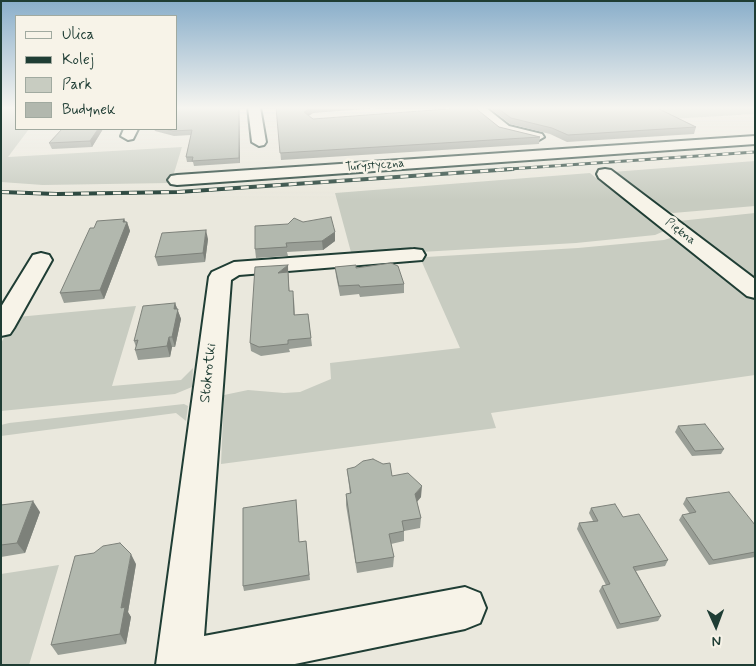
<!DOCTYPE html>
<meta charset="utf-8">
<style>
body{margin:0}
#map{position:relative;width:756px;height:666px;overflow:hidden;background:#eae8dd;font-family:Mynerve,sans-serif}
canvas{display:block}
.frame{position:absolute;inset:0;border:2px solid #1f3d34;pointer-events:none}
.legend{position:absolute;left:15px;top:15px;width:162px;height:115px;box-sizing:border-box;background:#f7f3e8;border:1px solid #a1aaa0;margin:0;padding:6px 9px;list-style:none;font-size:15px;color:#1f3d34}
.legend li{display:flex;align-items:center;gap:10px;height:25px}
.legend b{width:25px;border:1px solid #a1aaa0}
.north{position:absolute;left:691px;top:601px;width:50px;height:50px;-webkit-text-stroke:4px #f7f3e8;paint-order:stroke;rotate:178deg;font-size:14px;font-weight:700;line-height:20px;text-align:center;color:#1f3d34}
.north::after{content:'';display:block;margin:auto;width:18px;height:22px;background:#1f3d34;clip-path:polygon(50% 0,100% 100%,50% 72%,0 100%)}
</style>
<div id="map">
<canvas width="756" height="666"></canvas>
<div class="frame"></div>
<ul class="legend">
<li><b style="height:6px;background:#f7f3e8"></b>Ulica</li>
<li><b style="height:6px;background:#1f3d34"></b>Kolej</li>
<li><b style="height:14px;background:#c8ccc1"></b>Park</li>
<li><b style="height:14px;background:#b2b8ae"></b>Budynek</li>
</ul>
<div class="north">N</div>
</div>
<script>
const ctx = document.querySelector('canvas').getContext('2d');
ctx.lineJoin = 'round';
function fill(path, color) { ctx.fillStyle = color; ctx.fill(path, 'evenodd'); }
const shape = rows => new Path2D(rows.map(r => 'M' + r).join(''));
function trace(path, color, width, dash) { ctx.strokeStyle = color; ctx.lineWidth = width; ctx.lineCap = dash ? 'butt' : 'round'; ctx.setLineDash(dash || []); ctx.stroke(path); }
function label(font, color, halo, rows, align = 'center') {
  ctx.font = font + ' Mynerve,sans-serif'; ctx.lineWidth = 5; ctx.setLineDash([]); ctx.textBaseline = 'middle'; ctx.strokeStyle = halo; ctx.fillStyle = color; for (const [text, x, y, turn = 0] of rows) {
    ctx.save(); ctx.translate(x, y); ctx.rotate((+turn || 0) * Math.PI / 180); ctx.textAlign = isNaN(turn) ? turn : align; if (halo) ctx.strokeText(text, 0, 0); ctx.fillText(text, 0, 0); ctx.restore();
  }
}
const green = shape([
 [1,107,16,107,16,129,29,129,8,157,182,147,171,183,43,185,1,182],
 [646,107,755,107,755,114,671,119],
 [755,161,755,206,673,213,661,209,612,172],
 [590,173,601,182,615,185,669,229,655,235,576,243,352,256,335,193],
 [755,213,755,282,682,227,679,221],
 [677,236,755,298,755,375,491,413,496,428,221,464,224,395,248,390,284,393,300,392,331,379,330,363,460,348,421,260,426,257,578,248,664,240],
 [136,306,112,386,181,380,193,368,192,387,175,394,1,411,1,343,17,317],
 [184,404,188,406,186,421,176,413,1,436,1,425,9,423],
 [59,565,29,665,1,665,1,574]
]);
const minor = shape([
 [248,107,260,107,266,142,264,145,259,146,252,142,248,107],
 [471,107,485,107,509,126,542,134,544,137,537,141,499,132,471,107],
 [124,129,138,129,133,139,128,140,121,136,124,129],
 [755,136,755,144,177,185,171,184,168,180,171,176,177,175,755,136],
 [605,169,611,170,755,279,755,298,747,296,599,178,597,174,599,170,605,169],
 [414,249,422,250,425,255,422,260,239,275,231,280,204,636,465,587,480,593,486,608,480,623,465,629,290,665,156,665,209,277,212,272,234,262,414,249],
 [41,253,49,255,52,260,14,328,10,334,1,336,1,307,33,255,41,253]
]);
const railFar1 = shape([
 [495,170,755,152]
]);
const rail = shape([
 [1,192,57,194,178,192,513,169]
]);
const wall = shape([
 [176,107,239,107,240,163,194,166,193,162,187,162,186,157,191,135,174,136,155,131,154,129,176,129],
 [276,107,313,113,309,116,313,119,499,127,540,137,539,144,281,160],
 [488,107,655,107,696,127,694,134,567,142,550,134,510,124],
 [62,129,103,129,92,147,52,149,49,143],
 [124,219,126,222,127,222,130,231,104,299,64,303,60,293,94,228],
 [335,232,335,241,323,250,287,252,288,256,256,258,255,249],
 [208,239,205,262,158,266,155,257],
 [288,265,289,291,294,299,295,315,308,314,312,346,289,349,290,352,261,356,251,351,250,343],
 [335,267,356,268,404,284,404,293,360,297,359,294,340,296,336,276],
 [175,303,181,319,175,347,172,347,170,357,138,360,135,350,136,347,134,341],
 [678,426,724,449,721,454,692,456,675,432],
 [347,469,392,476,421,497,417,502,421,518,420,528,404,531,404,541,391,544,394,557,393,567,357,573,346,505,346,494,350,494],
 [686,498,755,525,755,557,709,565,679,520,682,515,690,514,683,504],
 [296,500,299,542,306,541,310,580,244,591,243,586],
 [1,505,40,512,25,553,1,557],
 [591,508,623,517,668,560,665,566,636,571,661,616,658,621,617,629,599,591,602,586,606,585,577,529,579,523,593,521,589,513],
 [136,564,128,612,131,617,126,644,58,655,51,645]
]);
const shadedWall = shape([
 [239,107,239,108,240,163,239,158],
 [312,107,392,107,313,113,304,118,304,112],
 [98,129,103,129,92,147,90,141],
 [124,219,126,224,127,222,130,231,104,299,100,290],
 [206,230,208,239,205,262,203,253],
 [335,232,335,241,323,250,322,241],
 [288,265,288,273,290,299,278,273],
 [175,303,181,319,175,347,172,337,174,309],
 [169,337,172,347,170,357,167,346],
 [422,486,421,497,414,505,415,494],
 [33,501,40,512,25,553,17,543],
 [131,554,136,564,128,612,131,617,126,644,120,634,121,608]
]);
const building = shape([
 [176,107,239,107,239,158,192,161,193,157,186,157,192,130,173,131,164,129,176,129,176,107],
 [276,107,312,107,304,112,313,119,474,107,499,127,540,137,280,153,276,107],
 [496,107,655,107,696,127,568,135,552,128,511,118,496,107],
 [62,129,98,129,90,141,49,143,62,129],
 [331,217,335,232,322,241,286,243,287,247,255,249,255,226,288,224,294,218,303,222,331,217],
 [124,219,123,222,127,222,100,290,60,293,90,228,94,228,97,221,124,219],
 [206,230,203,253,155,257,162,233,206,230],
 [391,263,398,266,404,284,360,287,359,285,339,286,335,267,356,265,356,268,391,263],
 [288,265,278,273,288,272,289,291,293,291,294,315,308,314,311,338,288,340,288,344,259,347,250,343,255,267,288,265],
 [175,303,174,309,178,309,172,337,169,337,167,346,135,350,138,340,134,341,143,306,175,303],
 [705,424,724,449,695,451,678,426,705,424],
 [373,459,383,464,390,463,392,476,408,473,422,486,415,494,421,518,402,521,404,531,389,534,394,557,356,563,346,494,351,493,347,469,355,467,363,461,373,459],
 [729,492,755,525,755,552,713,560,682,515,696,512,686,498,729,492],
 [296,500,299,542,306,541,309,575,243,586,243,508,296,500],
 [33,501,17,543,1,545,1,505,33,501],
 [615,504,623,517,639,514,668,560,633,567,661,616,620,624,602,586,610,584,579,523,598,521,591,508,615,504],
 [120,543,131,554,121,608,125,607,120,634,51,645,75,556,94,553,103,546,120,543]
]);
const farStreetnames = [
 ["Turystyczna",375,166,-4],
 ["Piękna",680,232,38]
];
const streetNames = [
 ["Stokrotki",209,373,-84]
];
fill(green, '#c8ccc1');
trace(minor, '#1f3d34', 4);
fill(minor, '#f7f3e8');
trace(railFar1, '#1f3d34', 3);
trace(rail, '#1f3d34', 4);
trace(railFar1, '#f7f3e8', 2, [6]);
trace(rail, '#f7f3e8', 2.5, [8]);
fill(wall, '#999e96');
fill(shadedWall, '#7d817a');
fill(building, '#b2b8ae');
trace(building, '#7d817a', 1);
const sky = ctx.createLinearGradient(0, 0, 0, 200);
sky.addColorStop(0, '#89aeca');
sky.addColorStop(0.54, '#f6f5f0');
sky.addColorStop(1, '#f6f5f000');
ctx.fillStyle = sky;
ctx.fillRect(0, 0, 756, 200);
label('12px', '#1f3d34', '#f7f3e8', farStreetnames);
label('15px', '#1f3d34', '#f7f3e8', streetNames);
</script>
